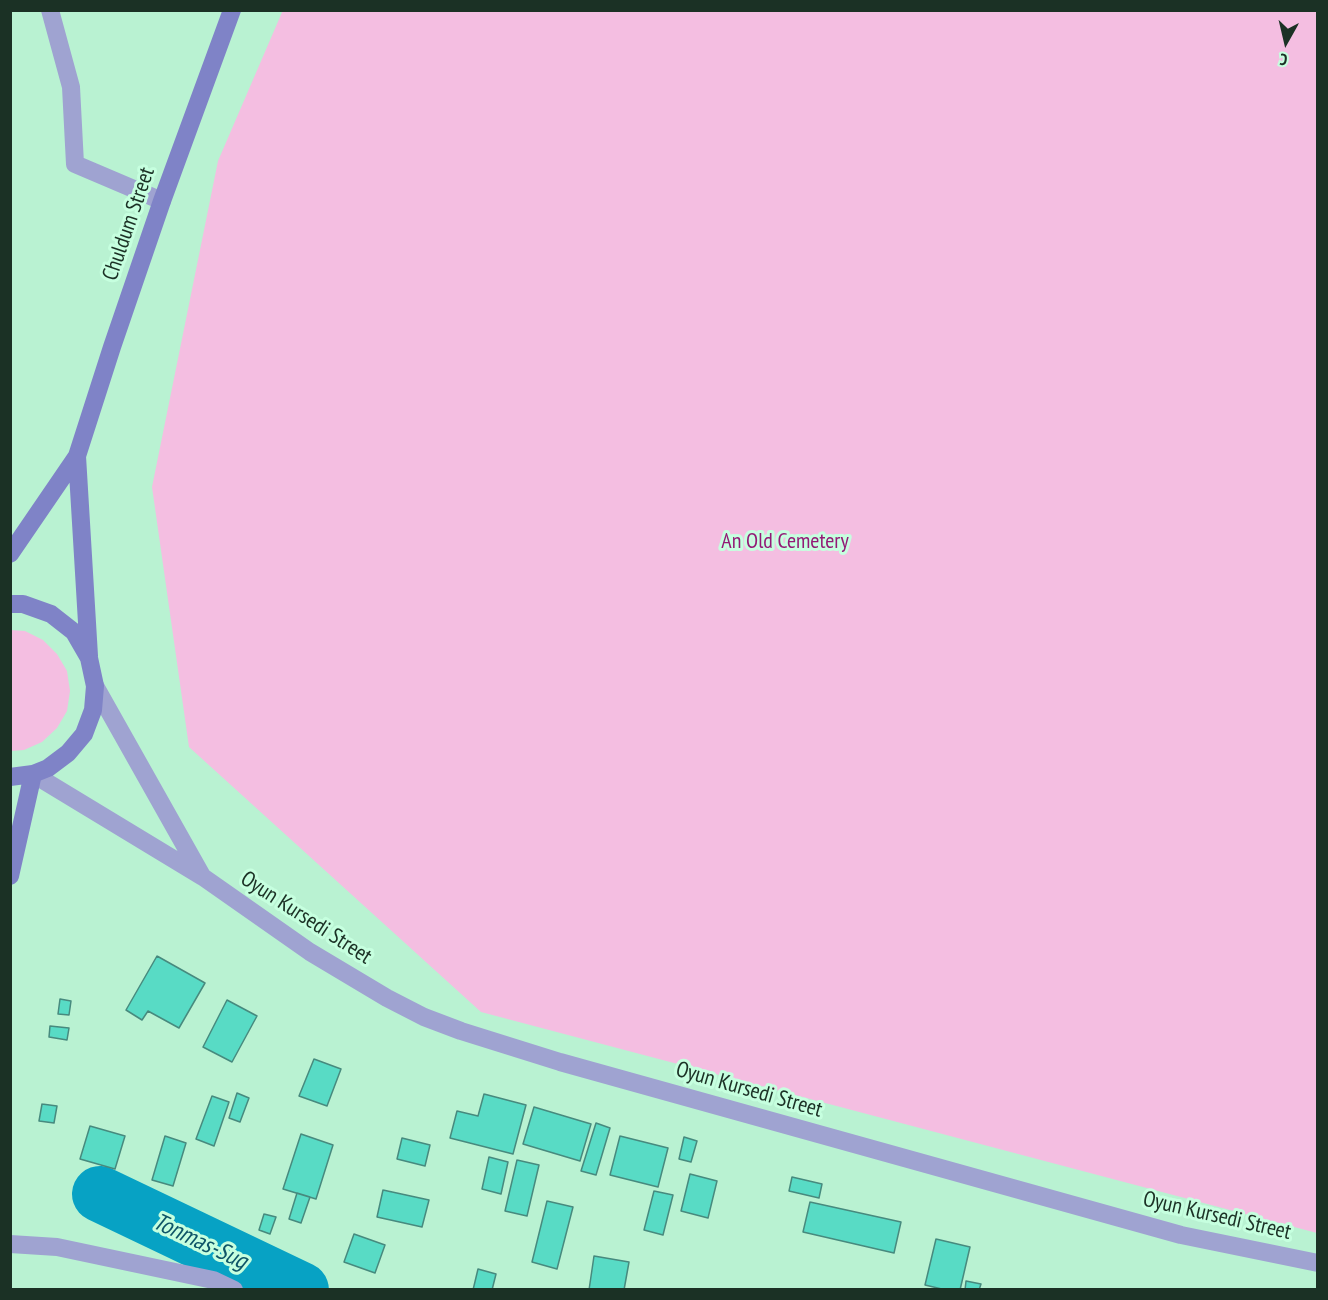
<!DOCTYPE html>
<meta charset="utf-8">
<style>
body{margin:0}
#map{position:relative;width:1328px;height:1300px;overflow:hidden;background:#b9f2d2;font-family:"PT Sans Narrow",sans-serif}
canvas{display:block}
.frame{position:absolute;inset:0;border:12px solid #1b3125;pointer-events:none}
.north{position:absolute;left:1256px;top:12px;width:60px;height:60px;-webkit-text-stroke:4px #c6ffdf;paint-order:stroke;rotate:188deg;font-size:16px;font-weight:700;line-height:24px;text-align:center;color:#1b3125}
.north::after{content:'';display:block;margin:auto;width:21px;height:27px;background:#1b3125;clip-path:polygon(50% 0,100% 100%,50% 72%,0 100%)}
</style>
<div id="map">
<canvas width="1328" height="1300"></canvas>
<div class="frame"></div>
<div class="north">С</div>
</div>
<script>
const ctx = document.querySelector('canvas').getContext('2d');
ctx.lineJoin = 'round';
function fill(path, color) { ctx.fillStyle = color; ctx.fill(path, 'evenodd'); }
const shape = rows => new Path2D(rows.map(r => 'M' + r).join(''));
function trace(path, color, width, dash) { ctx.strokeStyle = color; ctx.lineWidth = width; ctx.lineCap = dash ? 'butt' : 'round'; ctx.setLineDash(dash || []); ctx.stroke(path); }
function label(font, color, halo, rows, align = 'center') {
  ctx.font = font + ' "PT Sans Narrow",sans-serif'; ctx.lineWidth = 6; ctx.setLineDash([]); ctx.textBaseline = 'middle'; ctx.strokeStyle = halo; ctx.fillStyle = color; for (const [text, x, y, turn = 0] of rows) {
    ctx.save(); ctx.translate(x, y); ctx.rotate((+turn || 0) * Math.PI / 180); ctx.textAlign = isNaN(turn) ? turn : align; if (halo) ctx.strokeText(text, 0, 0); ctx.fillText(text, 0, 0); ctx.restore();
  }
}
const green = shape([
 [283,10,1317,11,1317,1233,481,1012,189,747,152,487,218,161],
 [10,630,25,631,43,640,57,654,67,671,70,691,67,711,57,728,42,742,24,750,11,751]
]);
const river = shape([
 [100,1194,301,1290]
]);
const building = shape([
 [157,956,205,983,179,1028,148,1011,142,1020,126,1010,157,956],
 [60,999,71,1001,69,1015,58,1014,60,999],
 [227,1000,257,1016,232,1062,203,1047,227,1000],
 [50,1026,69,1028,67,1040,49,1037,50,1026],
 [314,1059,341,1069,327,1106,299,1096,314,1059],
 [237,1093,249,1098,240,1122,229,1118,237,1093],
 [484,1094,526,1105,513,1154,450,1138,457,1111,478,1116,484,1094],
 [212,1096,229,1102,214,1146,196,1139,212,1096],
 [42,1104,57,1106,54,1123,39,1121,42,1104],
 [534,1107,591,1124,580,1161,523,1144,534,1107],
 [596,1123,610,1128,596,1175,581,1171,596,1123],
 [90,1126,125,1136,115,1169,80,1159,90,1126],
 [301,1134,333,1145,316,1199,283,1189,301,1134],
 [165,1136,186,1143,173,1186,152,1180,165,1136],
 [620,1136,668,1148,658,1187,610,1175,620,1136],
 [684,1137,697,1141,691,1162,679,1159,684,1137],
 [402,1138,430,1145,425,1166,397,1159,402,1138],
 [489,1157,508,1162,501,1194,482,1189,489,1157],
 [517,1160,539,1165,527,1216,505,1211,517,1160],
 [690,1174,717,1181,708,1218,681,1211,690,1174],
 [792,1177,822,1184,819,1198,789,1191,792,1177],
 [383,1190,429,1200,422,1227,377,1217,383,1190],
 [654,1191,673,1195,663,1235,644,1230,654,1191],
 [297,1193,310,1197,301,1223,289,1219,297,1193],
 [547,1201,573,1207,557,1269,532,1262,547,1201],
 [810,1202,901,1222,894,1253,803,1232,810,1202],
 [264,1214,276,1217,270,1234,259,1230,264,1214],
 [354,1234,385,1245,375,1273,344,1262,354,1234],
 [936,1239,970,1247,960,1290,946,1290,925,1285,936,1239],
 [594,1256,629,1262,624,1290,589,1290,594,1256],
 [478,1269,496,1274,492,1290,473,1290,478,1269],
 [966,1281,981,1284,979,1290,965,1290,966,1281]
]);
const street = shape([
 [50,10,71,87,75,164,162,201],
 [95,686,202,876],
 [33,774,203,877,310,952,387,998,424,1017,461,1031,560,1062,1181,1235,1318,1263],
 [10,1244,57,1247,213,1280,234,1290]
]);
const secondary = shape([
 [77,456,89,656],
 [10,554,77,456,112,347,162,201,232,10],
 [10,604,23,604,51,614,74,632,89,658,95,686,93,710,84,734,68,753,48,768,33,774,10,777],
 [10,876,33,774]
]);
const streetNames = [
 ["Chuldum Street",129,224,-71],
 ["Oyun Kursedi Street",306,918,33],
 ["Oyun Kursedi Street",749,1090,16],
 ["Oyun Kursedi Street",1217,1216,13]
];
const parkNames = [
 ["An Old Cemetery",785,542]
];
const waterNames = [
 ["Tonmas-Sug",200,1242,25]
];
fill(green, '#f4bee1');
trace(river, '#07a2c4', 56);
fill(building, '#58dbc5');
trace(building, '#478a7e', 1.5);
trace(street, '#9fa3d1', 18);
trace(secondary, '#7f83c7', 18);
label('22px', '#1b3125', '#c6ffdf', streetNames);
label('22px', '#931a76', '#c6ffdf', parkNames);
label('italic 24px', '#0e5568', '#c6ffdf', waterNames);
</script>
